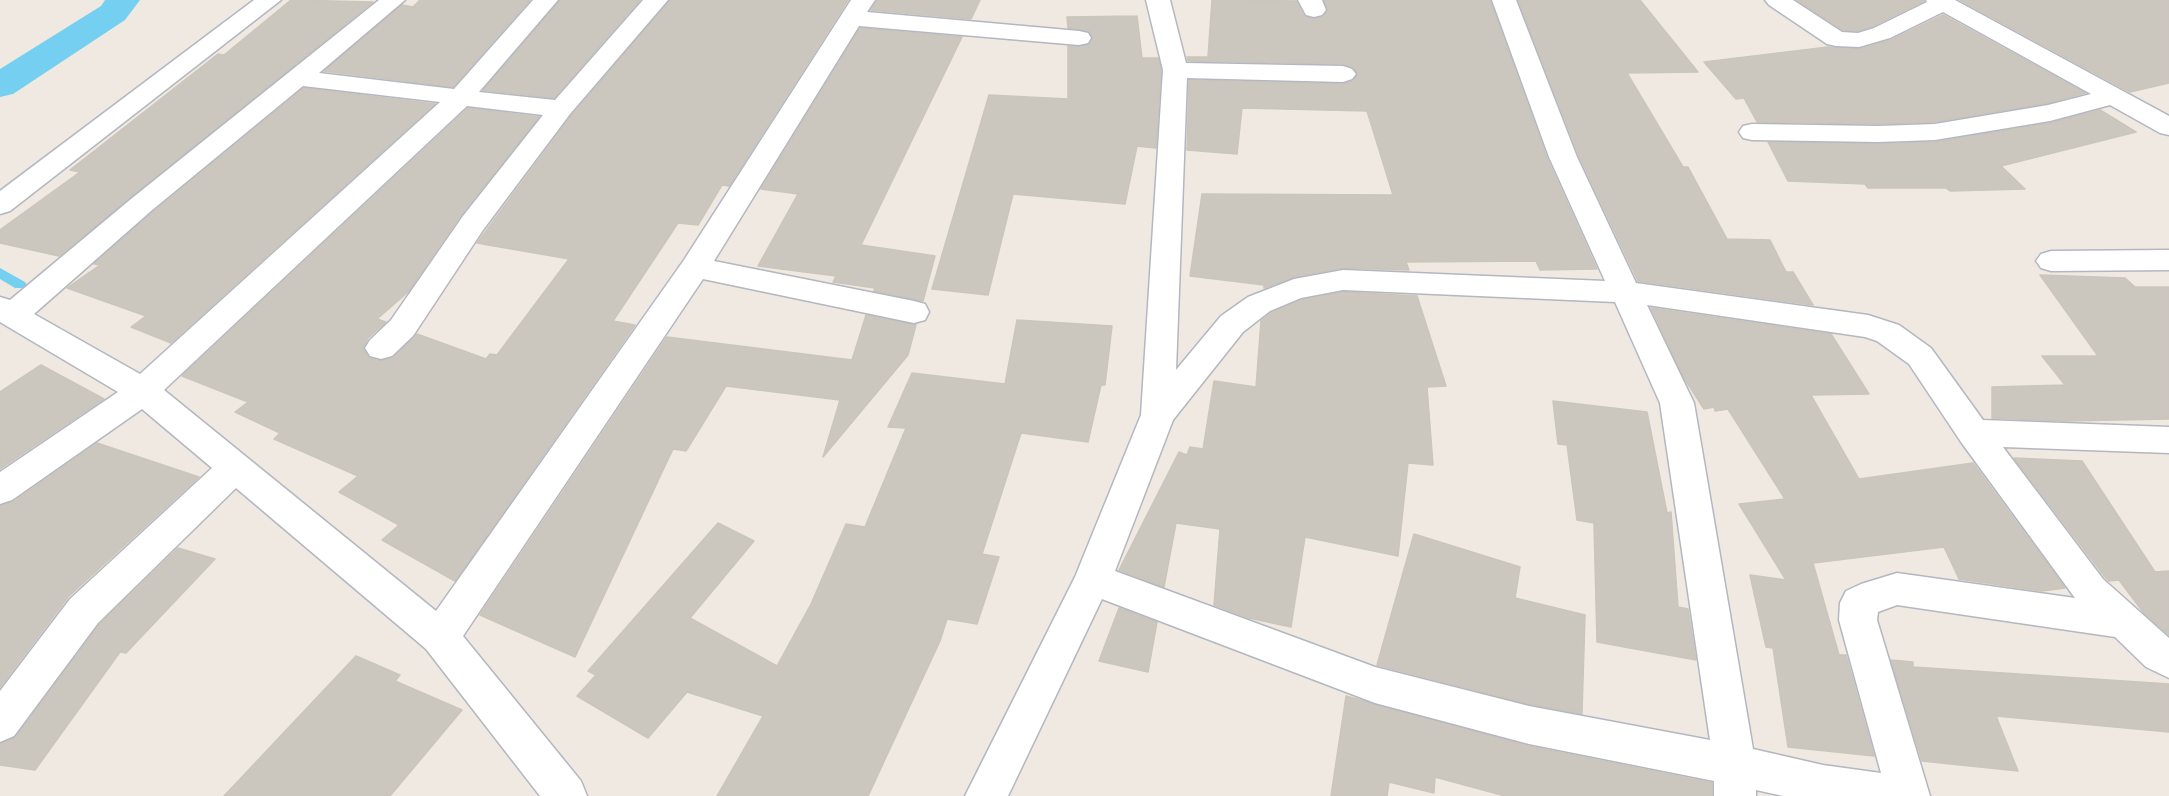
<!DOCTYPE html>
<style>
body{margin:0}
canvas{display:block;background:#efe9e1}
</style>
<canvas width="2169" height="796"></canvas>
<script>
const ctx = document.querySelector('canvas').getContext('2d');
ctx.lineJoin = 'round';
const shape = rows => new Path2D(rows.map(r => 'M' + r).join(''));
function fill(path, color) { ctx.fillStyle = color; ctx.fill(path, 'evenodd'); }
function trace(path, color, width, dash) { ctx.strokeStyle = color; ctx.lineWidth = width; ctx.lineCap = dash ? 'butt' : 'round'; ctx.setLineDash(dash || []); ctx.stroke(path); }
const stream = shape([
 [0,268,25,282,27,285,25,288,15,288,0,279,0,268]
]);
const canal = shape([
 [105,0,140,0,125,20,13,94,0,97,0,69,101,6,105,0]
]);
const building = shape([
 [291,0,373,2,59,256,0,243,0,230,80,172,70,170,218,54,224,55,291,0],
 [420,0,530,0,453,87,324,71,402,5,413,7,420,0],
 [560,0,640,0,554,98,483,90,560,0],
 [670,0,848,0,729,186,722,185,698,225,678,223,613,321,635,325,455,581,382,540,399,525,339,492,358,476,274,439,280,433,235,412,248,402,182,376,468,108,539,117,461,215,408,292,377,319,386,322,368,338,363,349,369,358,380,361,393,358,417,334,486,359,490,354,497,355,569,259,477,243,572,115,670,0],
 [877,0,980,0,971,19,871,10,877,0],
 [1212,0,1296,1,1304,16,1313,19,1323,17,1328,11,1324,0,1490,0,1547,158,1597,269,1540,270,1536,261,1406,262,1409,270,1343,268,1294,277,1264,288,1264,285,1190,276,1202,194,1393,195,1367,111,1242,108,1237,154,1187,150,1189,80,1343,84,1353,81,1358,74,1353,67,1343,64,1188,61,1187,57,1208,57,1212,0],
 [1518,0,1640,0,1698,72,1627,73,1683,167,1688,167,1727,239,1770,240,1786,272,1793,272,1813,305,1638,281,1579,156,1518,0],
 [1797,0,1924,0,1924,1,1873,26,1858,31,1843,30,1797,0],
 [1960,0,2169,0,2169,83,2130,92,1960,0],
 [1943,15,2085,93,2048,103,1935,122,1878,124,1757,122,1744,98,1736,99,1704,62,1828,47,1860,49,1891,40,1943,15],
 [1137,16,1142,58,1158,58,1161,70,1156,148,1137,146,1125,204,1013,194,988,295,932,289,989,95,1068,99,1068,46,1088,45,1093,37,1088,31,1068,28,1067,17,1137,16],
 [860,28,962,37,861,245,935,256,923,301,874,291,875,288,833,282,836,276,758,266,798,194,761,189,860,28],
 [304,88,435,104,171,343,131,327,146,316,67,288,100,265,94,264,152,213,304,88],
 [2100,110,2136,132,2001,166,2025,189,1950,191,1946,188,1868,188,1865,184,1788,181,1768,142,1878,144,1935,142,2050,123,2100,110],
 [2040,275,2125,278,2135,287,2169,287,2169,419,2064,421,1992,418,1992,387,2065,385,2042,356,2098,356,2040,275],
 [1343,292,1417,296,1446,386,1427,387,1433,465,1408,463,1398,556,1305,537,1291,627,1249,618,1214,605,1220,529,1176,523,1164,587,1119,570,1179,452,1187,455,1190,447,1203,449,1214,381,1256,387,1261,321,1271,313,1302,300,1343,292],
 [1651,308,1831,334,1869,394,1811,395,1859,479,1973,463,2065,588,2042,591,1959,579,1944,547,1813,563,1839,655,1846,655,1874,756,1788,747,1773,648,1766,647,1750,575,1786,580,1739,504,1785,499,1728,409,1715,411,1714,407,1704,409,1684,378,1651,308],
 [866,315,916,325,908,355,823,457,840,400,726,386,686,451,673,449,575,657,480,615,667,337,852,360,866,315],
 [1017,320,1112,326,1105,385,1101,385,1088,442,1021,433,982,554,999,557,977,624,947,619,940,641,868,796,717,796,763,716,687,692,648,738,577,696,596,675,588,671,718,523,754,541,690,618,777,666,811,604,846,524,865,527,906,428,888,427,912,373,1005,384,1017,320],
 [41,365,104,399,0,469,0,392,41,365],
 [1553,401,1647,412,1667,513,1671,512,1678,607,1688,609,1696,660,1597,642,1594,523,1577,520,1567,445,1558,444,1553,401],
 [97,443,199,477,68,597,0,687,0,506,13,502,97,443],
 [2014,458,2082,461,2155,572,2169,571,2169,635,2143,612,2119,580,2109,581,2105,577,2014,458],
 [1414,534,1520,567,1515,598,1585,615,1582,714,1529,704,1377,665,1414,534],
 [178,548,215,559,126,653,120,652,35,770,0,765,0,744,16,737,100,624,178,548],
 [1119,608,1157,622,1148,672,1099,661,1119,608],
 [356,656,400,675,395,681,462,710,390,796,224,796,356,656],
 [1891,660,1913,662,1913,667,2169,684,2169,732,1996,716,2018,771,1922,761,1891,660],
 [1346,696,1528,746,1712,783,1712,796,1505,796,1435,777,1434,793,1389,782,1387,796,1331,796,1346,696]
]);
const street = shape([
 [254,0,281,0,10,211,0,214,0,191,254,0],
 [379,0,405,0,319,73,454,89,533,0,558,0,479,92,555,100,643,0,668,0,570,114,483,230,413,336,392,356,381,359,370,356,365,348,370,340,391,320,463,216,543,115,467,106,164,390,436,611,684,260,851,0,875,0,867,12,1079,31,1088,33,1091,38,1088,43,1079,45,859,26,714,261,914,301,925,304,929,312,925,320,914,323,703,279,463,636,581,781,587,796,540,796,426,649,236,488,98,623,14,736,0,742,0,691,70,599,212,468,142,409,12,500,0,504,0,472,118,392,0,322,0,297,10,300,131,199,379,0],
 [303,86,440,102,140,374,34,314,151,211,303,86],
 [1146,0,1170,0,1186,63,1343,66,1352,69,1356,74,1352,79,1343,82,1187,78,1176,370,1221,316,1248,297,1294,279,1343,270,1605,281,1549,157,1492,0,1516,0,1577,157,1636,283,1868,315,1899,325,1931,348,1983,420,2169,427,2169,453,2003,447,2103,579,2169,638,2169,678,2146,667,2115,637,1897,605,1878,612,1877,620,1930,796,1783,796,1756,790,1756,796,1714,796,1714,781,1529,744,1375,703,1102,599,1008,796,965,796,1075,577,1141,415,1163,70,1146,0],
 [1343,290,1615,302,1660,403,1710,740,1529,706,1375,667,1115,571,1173,420,1243,332,1270,311,1301,298,1343,290],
 [1647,305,1865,337,1877,341,1909,364,1961,442,2075,598,1897,573,1861,584,1846,591,1840,603,1839,620,1881,773,1823,765,1753,749,1694,403,1647,305],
 [1298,0,1322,0,1326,10,1322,15,1314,17,1306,15,1298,0],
 [1765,0,1793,0,1842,32,1858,33,1874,28,1927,2,1926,0,1955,0,2169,116,2169,135,2160,133,2110,105,2050,121,1935,140,1878,142,1752,140,1743,138,1739,132,1743,126,1752,124,1878,126,1935,124,2048,105,2091,94,1943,12,1890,38,1859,47,1836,46,1827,44,1769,5,1765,0],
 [2169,250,2169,270,2051,271,2041,268,2036,261,2041,254,2051,251,2169,250]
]);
fill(stream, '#75cff0');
fill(canal, '#75cff0');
fill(building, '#cbc7bf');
trace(building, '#cbc5ba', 1.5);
trace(street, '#b4b7c1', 3);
fill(street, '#fff');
</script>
